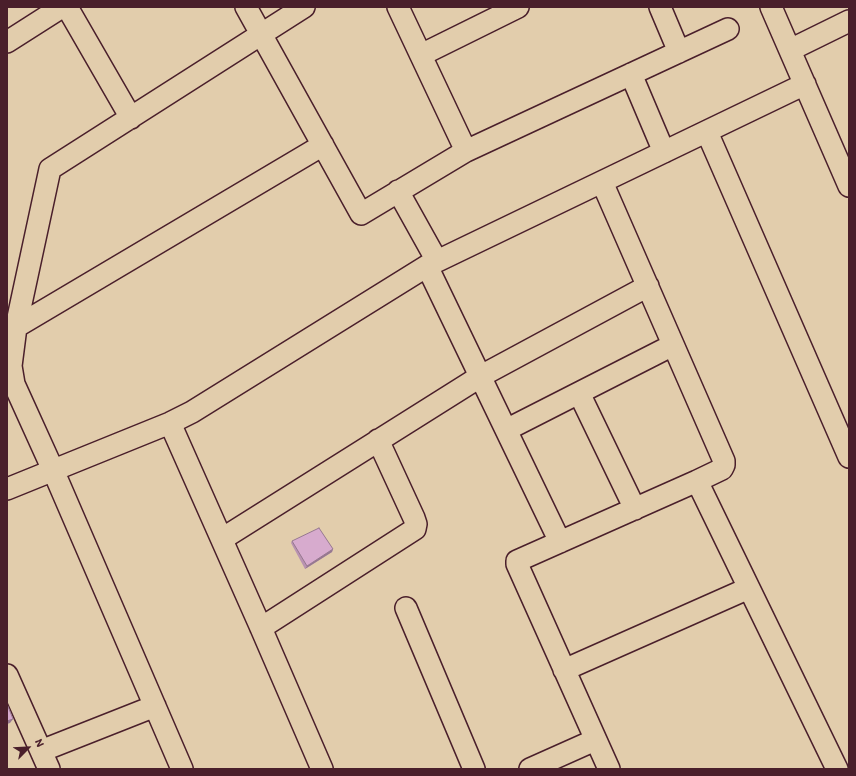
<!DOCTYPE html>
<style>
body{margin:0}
#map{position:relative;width:856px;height:776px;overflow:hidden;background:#e2cdac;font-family:Itim,sans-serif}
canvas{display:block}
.frame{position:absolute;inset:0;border:8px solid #4a1f2b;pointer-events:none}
.north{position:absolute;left:8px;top:728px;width:40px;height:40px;-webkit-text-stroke:3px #e2cdac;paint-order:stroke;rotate:66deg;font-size:11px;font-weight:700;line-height:16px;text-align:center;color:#4a1f2b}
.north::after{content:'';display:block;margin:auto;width:14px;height:18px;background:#4a1f2b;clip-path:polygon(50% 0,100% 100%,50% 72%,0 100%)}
</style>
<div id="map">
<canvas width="856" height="776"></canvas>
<div class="frame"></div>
<div class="north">N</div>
</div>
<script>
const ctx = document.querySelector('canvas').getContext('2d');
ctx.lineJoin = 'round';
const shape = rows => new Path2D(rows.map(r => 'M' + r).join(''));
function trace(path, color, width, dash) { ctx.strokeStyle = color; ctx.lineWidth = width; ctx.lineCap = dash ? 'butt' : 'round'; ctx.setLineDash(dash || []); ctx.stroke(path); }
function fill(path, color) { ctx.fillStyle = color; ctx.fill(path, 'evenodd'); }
const minor = shape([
 [67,7,131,118],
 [246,7,361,214,466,151],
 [398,7,466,151,728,29],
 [660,7,679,52],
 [771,7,849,186],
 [7,42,62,7],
 [790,50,849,21],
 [421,55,518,7],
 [631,74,664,152],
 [707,132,849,457],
 [602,182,724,461,724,465,722,469,697,481,517,561,517,564,609,769],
 [398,191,437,261],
 [427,266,560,542],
 [16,327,323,145],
 [579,393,635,509],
 [170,423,261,628,322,769],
 [506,430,673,345],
 [697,481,837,769],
 [7,489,170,423,192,412,427,266,805,84],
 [222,539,481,376,648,286],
 [406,608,474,769],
 [261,628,415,529,416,524,414,518,378,440],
 [564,670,749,588],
 [7,675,49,769],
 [41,751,155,706],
 [182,769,53,470,14,384,11,366,16,327,50,169,304,7],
 [530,769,595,740]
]);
const wall = shape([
 [292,541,333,549,332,552,305,569,291,543]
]);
const shadedWall = shape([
 [333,549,332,552,305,569,307,566],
 [13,719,10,723,7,724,7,721]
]);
const building = shape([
 [319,528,333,549,307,566,292,541,319,528],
 [7,704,13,719,7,721,7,704]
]);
trace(minor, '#4a1f2b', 24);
trace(minor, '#e2cdac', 21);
fill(wall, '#b993b1');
fill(shadedWall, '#967890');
fill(building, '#d7abce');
trace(building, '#967890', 1);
</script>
